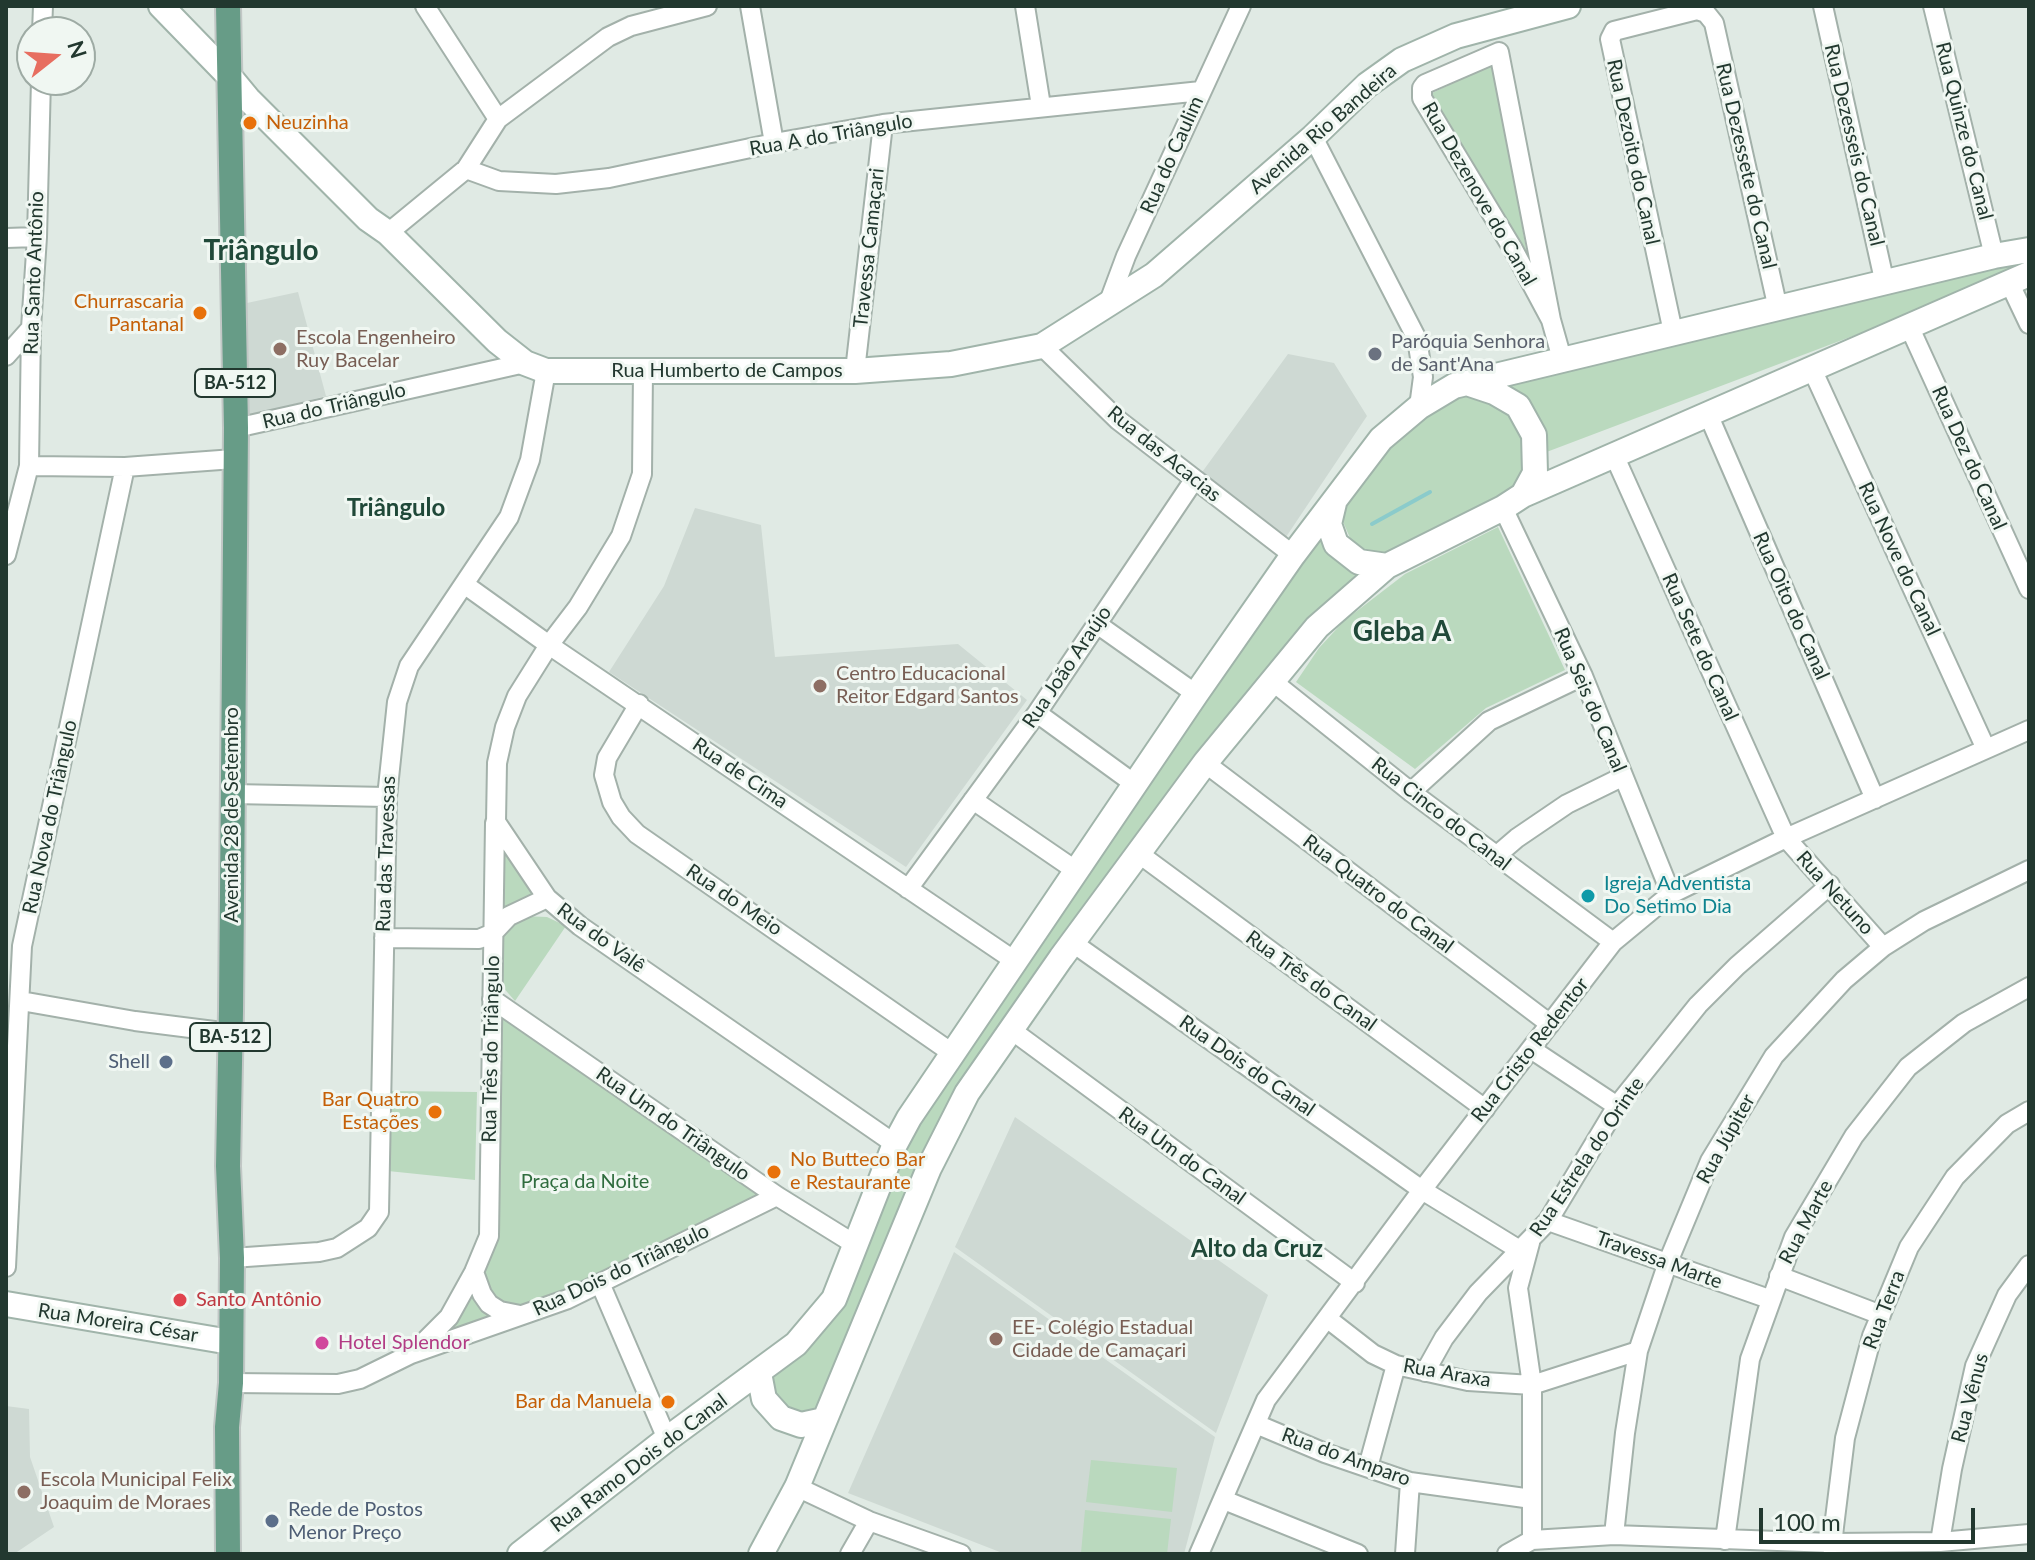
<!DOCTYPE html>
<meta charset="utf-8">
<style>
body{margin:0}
#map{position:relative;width:2035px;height:1560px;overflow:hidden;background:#e0eae4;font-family:Lato,sans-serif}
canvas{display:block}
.frame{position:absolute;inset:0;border:8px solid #22382f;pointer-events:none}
.north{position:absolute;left:16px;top:16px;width:80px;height:80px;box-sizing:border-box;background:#f0f7f2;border:2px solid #9eaba4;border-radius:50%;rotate:73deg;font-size:22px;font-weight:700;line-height:32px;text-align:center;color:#22382f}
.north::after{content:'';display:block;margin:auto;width:28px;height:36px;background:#e76e60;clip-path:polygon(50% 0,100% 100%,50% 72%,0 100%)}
.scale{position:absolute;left:1759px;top:1508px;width:216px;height:36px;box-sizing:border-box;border:4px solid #22382f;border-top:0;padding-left:10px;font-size:24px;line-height:28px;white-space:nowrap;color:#22382f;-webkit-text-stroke:6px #f0f7f2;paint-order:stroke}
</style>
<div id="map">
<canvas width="2035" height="1560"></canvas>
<div class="frame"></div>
<div class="north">N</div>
<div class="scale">100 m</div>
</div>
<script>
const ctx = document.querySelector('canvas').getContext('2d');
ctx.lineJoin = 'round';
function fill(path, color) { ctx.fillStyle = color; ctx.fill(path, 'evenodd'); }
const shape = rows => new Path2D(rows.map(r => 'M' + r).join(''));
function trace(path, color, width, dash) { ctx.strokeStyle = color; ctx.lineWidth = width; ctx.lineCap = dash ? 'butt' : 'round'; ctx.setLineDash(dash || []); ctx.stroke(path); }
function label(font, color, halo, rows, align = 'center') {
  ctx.font = font + ' Lato,sans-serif'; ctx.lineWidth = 6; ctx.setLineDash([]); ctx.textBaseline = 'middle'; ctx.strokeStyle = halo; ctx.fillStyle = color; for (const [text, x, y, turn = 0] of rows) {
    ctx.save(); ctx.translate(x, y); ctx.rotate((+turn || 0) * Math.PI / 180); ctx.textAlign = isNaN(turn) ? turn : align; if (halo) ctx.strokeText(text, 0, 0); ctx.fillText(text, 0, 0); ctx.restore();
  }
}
const built = shape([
 [298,292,326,396,247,416,247,303],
 [1288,354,1334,363,1367,416,1286,537,1200,475],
 [695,508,761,525,775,657,958,644,1027,700,906,867,609,672,664,586],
 [1015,1117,1268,1295,1216,1433,955,1247],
 [954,1252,1215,1437,1184,1554,1005,1554,848,1493],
 [6,1406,29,1409,30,1457,54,1527,14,1554,6,1554]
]);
const green = shape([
 [1494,63,1530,272,1430,94],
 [2029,254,2029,268,2006,278,1536,456,1534,435,1481,387],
 [1466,396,1490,399,1512,414,1520,430,1526,453,1517,489,1382,556,1368,553,1353,545,1341,517,1348,499,1397,436,1443,404],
 [1336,497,1337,548,1387,566,1317,627,1038,979,819,1411,804,1416,783,1410,772,1394,768,1374,834,1299,895,1144],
 [1498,527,1565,670,1486,708,1415,769,1296,682,1319,648,1344,621,1405,574],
 [501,837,521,878,539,901,499,917],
 [522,916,547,917,566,926,515,1001,501,985,501,942,507,927],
 [496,1008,766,1195,568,1293,420,1349,492,1233],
 [392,1091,477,1092,475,1180,388,1171],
 [1091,1460,1177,1468,1172,1512,1086,1502],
 [1085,1510,1171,1519,1167,1554,1081,1553]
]);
const stream = shape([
 [1372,524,1430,492],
 [2027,1554,2029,1554]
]);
const street = shape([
 [425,6,498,119],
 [750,6,774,143],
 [1025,6,1041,106],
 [1823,6,1885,284],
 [1933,6,1994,256],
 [42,32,43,6],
 [1313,137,1417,339,1423,377,1419,407],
 [466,169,499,181,556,184,609,178,774,143,883,124,1201,91],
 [388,233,466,169,498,119,608,37,631,26,707,6],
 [6,238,37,237],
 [2009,282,2029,324],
 [1107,307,1126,256,1241,6],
 [1551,320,1499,52,1425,84,1422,88,1422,98,1513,249,1551,320,1562,359],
 [1909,326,2029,589],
 [1673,332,1610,39,1614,31,1697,10,1706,13,1714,23,1778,309],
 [1042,346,1118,420,1293,555],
 [6,356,31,328],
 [1812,369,1986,749],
 [643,371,642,474,621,536,578,607,549,645,517,696,505,727,497,763,496,822,547,898,580,926,895,1144],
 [855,371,883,124],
 [1708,414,1875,799],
 [236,428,525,363],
 [1614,455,1786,838,1883,947],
 [29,466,125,467,234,459],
 [1503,508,1583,676,1671,894],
 [6,555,29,466,31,328,37,237,41,80],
 [464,584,549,645,1015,961],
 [1097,624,1196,694],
 [1272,681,1411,792,1613,942],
 [639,704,607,758,604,775,612,802,621,817,637,834,952,1053],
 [1037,713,1136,785],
 [1205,763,1550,1024],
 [1411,792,1489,721,1583,676],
 [232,794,387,797],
 [973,800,1078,872],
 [1138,853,1485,1109],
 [1496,856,1517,838,1567,804,1622,777],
 [908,889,1037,713,1194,480],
 [384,938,479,939,493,933,509,916,547,898],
 [1073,943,1422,1190,1526,1254],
 [492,999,777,1196,856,1245],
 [21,1001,135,1021,230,1033],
 [1010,1029,1355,1283],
 [1531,1049,1617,1106],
 [1548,1221,1769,1299],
 [1530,1243,1518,1288,1532,1385,1532,1540],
 [232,1258,319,1252,337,1248,368,1228,379,1212,387,797,397,702,409,666,509,517,530,460,546,371],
 [6,1267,22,946,125,467],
 [474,1272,482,1294,489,1304,500,1311,520,1315],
 [1779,1276,1881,1315],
 [600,1283,667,1439],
 [1328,1319,1373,1354,1396,1365,1468,1381,1532,1385,1638,1351],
 [416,1350,449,1317,474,1272,489,1236,495,823],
 [1425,1372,1444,1338,1478,1293,1548,1221,1617,1106,1698,1005,1737,966,1830,885],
 [231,1383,338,1384,360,1379,411,1354,568,1299,777,1196],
 [1256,1424,1325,1453,1410,1482,1532,1499],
 [1368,1467,1396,1365],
 [797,1487,869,1521,961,1554],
 [1224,1500,1358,1554],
 [1614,1535,1625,1433,1638,1351,1668,1262,1710,1161,1774,1056,1844,980,1883,947,1924,921,2029,870],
 [1725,1540,1750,1359,1794,1237,1854,1136,1908,1067,1964,1023,2029,987],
 [1940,1542,1952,1469,1975,1366,2007,1295,2029,1265],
 [1833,1553,1832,1543,1845,1438,1872,1336,1909,1247,1955,1177,2007,1124,2029,1111],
 [850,1554,869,1521],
 [1199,1554,1266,1400,1422,1190,1613,942,1671,894,1786,838,2029,730],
 [1405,1554,1410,1482],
 [1507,1554,1532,1540,1614,1535,1832,1543,1940,1542,2029,1534]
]);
const secondary = shape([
 [161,6,229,76,248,99,368,219,388,233,497,341,525,363,546,371,855,371,951,364,1042,346,1154,275,1313,137,1367,85,1402,60,1456,36,1568,6],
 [1467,383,1494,392,1518,406,1534,435,1535,473,1523,495],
 [1334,503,1329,524,1336,544,1359,562,1387,566],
 [6,1304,230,1342],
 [759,1373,764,1399,781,1418,801,1425,824,1420],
 [520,1554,667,1439,796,1344,834,1299,895,1144,909,1118,1196,694,1293,555,1381,439,1419,407,1454,386,1994,256,2029,250],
 [761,1554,797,1487,929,1168,967,1093,1061,958,1205,763,1317,627,1387,566,1503,508,1523,495,2029,274]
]);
const primary = shape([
 [228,1554,227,1427,231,1383,232,1258,228,1166,231,1011,236,428,228,6]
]);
const markers = [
 [250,123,8,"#e8710a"],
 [200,313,8,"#e8710a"],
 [280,349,8,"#8d6e63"],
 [1375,354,8,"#6b7280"],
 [820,686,8,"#8d6e63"],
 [1588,896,8,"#0f9aa8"],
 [166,1062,8,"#5c6f8a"],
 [435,1112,8,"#e8710a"],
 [774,1172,8,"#e8710a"],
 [180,1300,8,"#e0444e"],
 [996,1339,8,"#8d6e63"],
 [322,1343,8,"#d1479c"],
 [668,1402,8,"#e8710a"],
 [24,1492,8,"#8d6e63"],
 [272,1521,8,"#5c6f8a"]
];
const shields = [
 [235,383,80],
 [230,1037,80]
];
const shieldNames = [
 ["BA-512",235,383],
 ["BA-512",230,1037]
];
const foodNames = [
 ["Neuzinha",266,123,"left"],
 ["Churrascaria",184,302],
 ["Pantanal",184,325],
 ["Bar Quatro",419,1100],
 ["Estações",419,1123],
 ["No Butteco Bar",790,1160,"left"],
 ["e Restaurante",790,1183,"left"],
 ["Bar da Manuela",652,1402]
];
const streetNames = [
 ["Avenida Rio Bandeira",1323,129,-41],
 ["Rua Quinze do Canal",1964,131,76],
 ["Rua A do Triângulo",831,135,-10],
 ["Rua Dezesseis do Canal",1854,145,77],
 ["Rua Dezoito do Canal",1633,152,78],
 ["Rua do Caulim",1172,155,-66],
 ["Rua Dezessete do Canal",1746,166,77],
 ["Rua Dezenove do Canal",1479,194,60],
 ["Travessa Camaçari",869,248,-84],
 ["Rua Santo Antônio",34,273,-88],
 ["Rua Humberto de Campos",727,371],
 ["Rua do Triângulo",334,406,-13],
 ["Rua das Acacias",1164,454,39],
 ["Rua Dez do Canal",1969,458,66],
 ["Rua Nove do Canal",1899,559,65],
 ["Rua Oito do Canal",1791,606,66],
 ["Rua Sete do Canal",1700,647,66],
 ["Rua João Araújo",1067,667,-56],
 ["Rua Seis do Canal",1590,700,67],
 ["Rua de Cima",740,773,34],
 ["Rua Cinco do Canal",1441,814,38],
 ["Avenida 28 de Setembro",232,815,-90],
 ["Rua Nova do Triângulo",50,817,-78],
 ["Rua das Travessas",386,854,-88],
 ["Rua Netuno",1835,893,48],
 ["Rua Quatro do Canal",1378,894,37],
 ["Rua do Meio",734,900,34],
 ["Rua do Valê",601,938,36],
 ["Rua Três do Canal",1311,981,36],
 ["Rua Três do Triângulo",491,1049,-89],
 ["Rua Cristo Redentor",1530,1050,-52],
 ["Rua Dois do Canal",1247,1066,35],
 ["Rua Um do Triângulo",673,1124,35],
 ["Rua Júpiter",1726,1139,-61],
 ["Rua Um do Canal",1182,1156,36],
 ["Rua Estrela do Orinte",1587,1157,-56],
 ["Rua Marte",1806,1222,-62],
 ["Travessa Marte",1659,1260,20],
 ["Rua Dois do Triângulo",621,1270,-25],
 ["Rua Terra",1884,1310,-69],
 ["Rua Moreira César",118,1323,9],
 ["Rua Araxa",1447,1373,10],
 ["Rua Vênus",1970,1398,-75],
 ["Rua do Amparo",1346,1457,20],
 ["Rua Ramo Dois do Canal",639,1463,-37]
];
const educationNames = [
 ["Escola Engenheiro",296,338],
 ["Ruy Bacelar",296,361],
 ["Centro Educacional",836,674],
 ["Reitor Edgard Santos",836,697],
 ["EE- Colégio Estadual",1012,1328],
 ["Cidade de Camaçari",1012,1351],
 ["Escola Municipal Felix",40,1480],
 ["Joaquim de Moraes",40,1503]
];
const worshipNames = [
 ["Paróquia Senhora",1391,342],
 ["de Sant'Ana",1391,365]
];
const cultureNames = [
 ["Igreja Adventista",1604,884],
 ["Do Setimo Dia",1604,907]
];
const serviceNames = [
 ["Shell",150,1062],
 ["Rede de Postos",288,1510,"left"],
 ["Menor Preço",288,1533,"left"]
];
const parkNames = [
 ["Praça da Noite",585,1182]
];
const healthNames = [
 ["Santo Antônio",196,1300]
];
const hotelNames = [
 ["Hotel Splendor",338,1343]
];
const quarterNames = [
 ["Triângulo",396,508],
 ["Alto da Cruz",1257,1249]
];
const districtNames = [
 ["Triângulo",261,251],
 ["Gleba A",1402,632]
];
fill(built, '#ced9d3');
fill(green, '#bad9be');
trace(stream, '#8bcbcb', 4);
trace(street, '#a3b1aa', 22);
trace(secondary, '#a0b4aa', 28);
trace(primary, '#c1c7c5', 28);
trace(street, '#fff', 18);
trace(secondary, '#fff', 24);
trace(primary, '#679c87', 24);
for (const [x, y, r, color] of markers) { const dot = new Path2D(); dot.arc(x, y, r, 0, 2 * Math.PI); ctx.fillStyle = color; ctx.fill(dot); trace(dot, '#f0f7f2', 3); }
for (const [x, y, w] of shields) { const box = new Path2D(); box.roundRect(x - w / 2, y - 14, w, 28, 6); ctx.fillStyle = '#f0f7f2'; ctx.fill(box); trace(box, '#22382f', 2); }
label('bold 18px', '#22382f', null, shieldNames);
label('20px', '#c56008', '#f0f7f2', foodNames, 'right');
label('20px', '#22382f', '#f0f7f2', streetNames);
label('20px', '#785e54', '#f0f7f2', educationNames, 'left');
label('20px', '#5b616d', '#f0f7f2', worshipNames, 'left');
label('20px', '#0d838f', '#f0f7f2', cultureNames, 'left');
label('20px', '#4e5e75', '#f0f7f2', serviceNames, 'right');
label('20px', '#2f6c3e', '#f0f7f2', parkNames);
label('20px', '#be3a42', '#f0f7f2', healthNames, 'left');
label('20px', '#b23c85', '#f0f7f2', hotelNames, 'left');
label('bold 24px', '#204939', '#f0f7f2', quarterNames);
label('bold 28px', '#204939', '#f0f7f2', districtNames);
</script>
